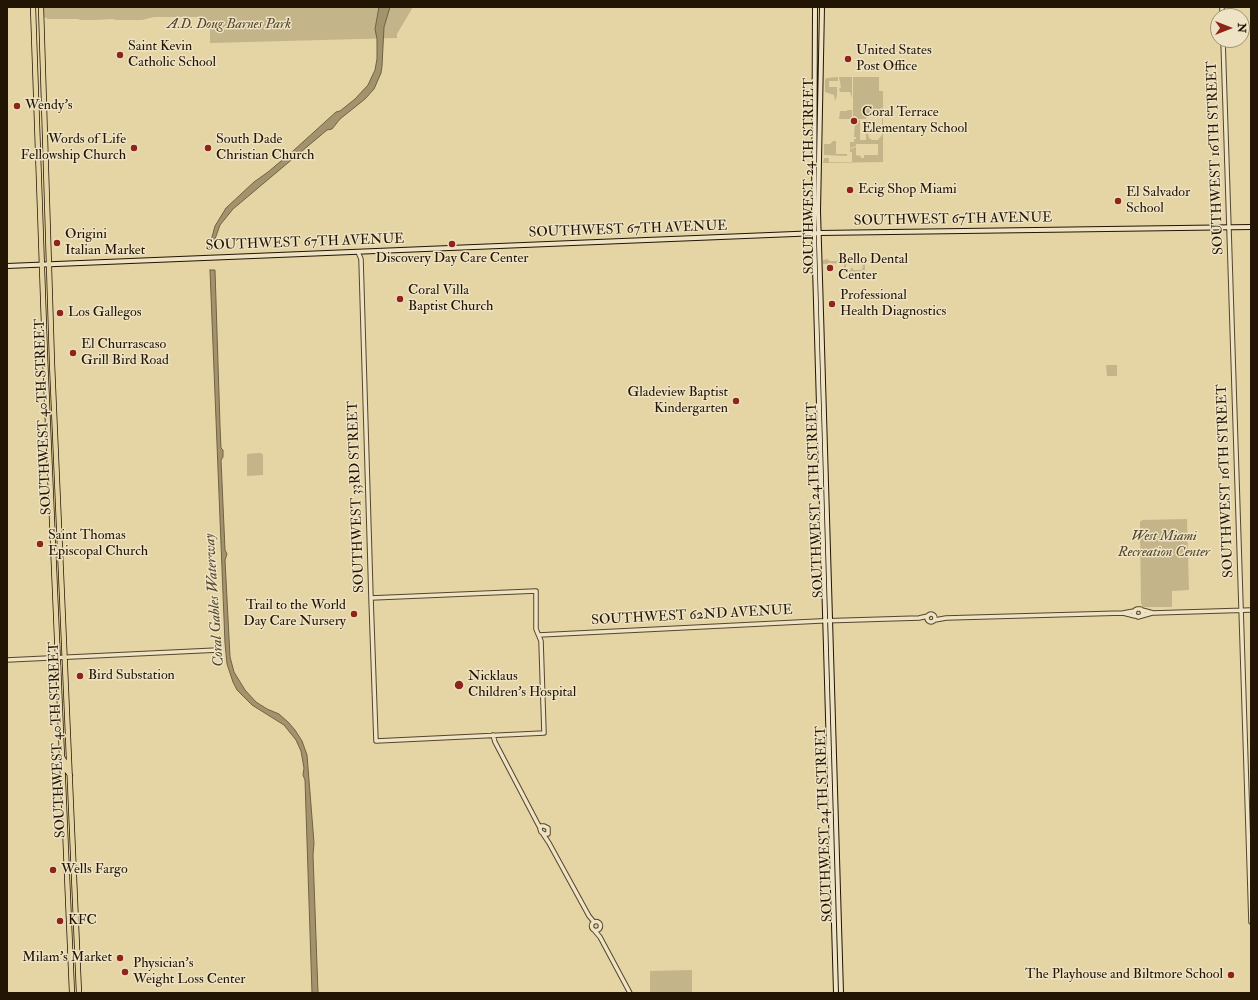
<!DOCTYPE html>
<style>
body{margin:0}
#map{position:relative;width:1258px;height:1000px;overflow:hidden;background:#e5d4a4;font-family:"IM FELL Double Pica",serif}
canvas{display:block}
.frame{position:absolute;inset:0;border:8px solid #231503;pointer-events:none}
.north{position:absolute;left:1210px;top:8px;width:40px;height:40px;box-sizing:border-box;background:#eee3c4;border:1px solid #9d9177;border-radius:50%;rotate:90deg;font-size:11px;font-weight:700;line-height:16px;text-align:center;color:#231503}
.north::after{content:'';display:block;margin:auto;width:14px;height:18px;background:#8f2418;clip-path:polygon(50% 0,100% 100%,50% 72%,0 100%)}
</style>
<div id="map">
<canvas width="1258" height="1000"></canvas>
<div class="frame"></div>
<div class="north">N</div>
</div>
<script>
const ctx = document.querySelector('canvas').getContext('2d');
ctx.lineJoin = 'round';
function fill(path, color) { ctx.fillStyle = color; ctx.fill(path, 'evenodd'); }
const shape = rows => new Path2D(rows.map(r => 'M' + r).join(''));
function trace(path, color, width, dash) { ctx.strokeStyle = color; ctx.lineWidth = width; ctx.lineCap = dash ? 'butt' : 'round'; ctx.setLineDash(dash || []); ctx.stroke(path); }
function label(font, color, halo, rows, align = 'center') {
  ctx.font = font + ' "IM FELL Double Pica",serif'; ctx.lineWidth = 3; ctx.setLineDash([]); ctx.textBaseline = 'middle'; ctx.strokeStyle = halo; ctx.fillStyle = color; for (const [text, x, y, turn = 0] of rows) {
    ctx.save(); ctx.translate(x, y); ctx.rotate((+turn || 0) * Math.PI / 180); ctx.textAlign = isNaN(turn) ? turn : align; if (halo) ctx.strokeText(text, 0, 0); ctx.fillText(text, 0, 0); ctx.restore();
  }
}
const green = shape([
 [44,7,413,7,397,34,397,38,210,43,210,25,206,19,198,17,154,17,142,20,116,20,113,19,96,20,80,20,78,19,48,19,44,17],
 [838,77,838,81,829,81,829,87,837,87,837,96,835,101,834,95,825,92,825,79,827,78],
 [839,77,852,77,852,98,850,92,840,92,839,89,841,87],
 [853,77,879,77,879,91,883,91,883,114,873,115,874,113,880,114,880,109,872,109,872,114,865,119,853,119],
 [847,110,852,110,852,119,839,119,840,111,847,111],
 [882,118,883,118,883,162,823,163,824,158,829,158,829,162,852,162,852,152,850,152,850,149,856,147,856,155,861,156,861,158,864,158,864,155,878,155,878,144,856,144,856,146,850,148,850,142,854,142,854,139,856,139,856,137,854,137,855,122,851,120,860,120,860,140,866,140,866,120,868,120,868,134,869,138,872,140,878,140,882,135],
 [833,141,836,141,836,154,847,154,847,156,824,155,824,144,830,144],
 [828,259,829,261,838,261,838,259,839,261,846,261,846,268,848,268,848,271,851,270,851,268,853,268,853,270,862,270,862,268,864,267,862,266,865,263,865,271,844,272,844,263,823,264,823,260],
 [1106,365,1117,365,1117,376,1107,376],
 [258,453,261,453,263,455,263,475,247,476,247,454],
 [1187,519,1189,590,1172,591,1172,607,1143,607,1141,603,1140,522,1142,520],
 [692,970,692,993,650,993,650,971]
]);
const water = shape([
 [379,7,390,7,384,27,382,66,381,73,374,89,365,99,340,119,332,129,327,130,233,209,220,225,215,239,214,248,209,248,215,226,226,208,254,182,268,172,293,151,336,112,340,111,355,99,368,85,375,70,377,59,377,39,375,29,379,7],
 [210,270,215,270,220,426,221,448,223,450,223,457,221,460,225,550,227,554,225,560,230,657,234,672,245,690,256,702,267,709,279,714,288,722,295,730,302,741,307,755,314,843,313,855,318,993,312,993,305,780,303,775,304,768,301,751,296,740,284,725,252,705,237,690,233,682,227,664,225,643,210,270]
]);
const tertiary = shape([
 [1222,7,1222,16],
 [1223,40,1251,922],
 [358,252,361,259,371,598,376,741,544,733,541,641,536,629,536,591,371,598],
 [1142,610,1153,613,1251,610],
 [1123,613,1135,616],
 '927 618a4 4 0 1 1 8 0a4 4 0 1 1-8 0Z',
 [1142,615,1143,613,1141,609,1137,609,1135,610,1134,615,1138,617,1152,613],
 [935,620,946,618,1123,613,1134,611],
 [539,635,820,621,919,618,928,616],
 [7,660,218,650],
 [493,735,495,742,540,828],
 [541,826,544,826,548,828,548,834,544,834,541,832,540,829,541,826],
 [543,834,549,843,589,916,594,922],
 '591.5 926a4.5 4.5 0 1 1 9 0a4.5 4.5 0 1 1-9 0Z',
 [594,930,600,937,630,993]
]);
const secondary = shape([
 [815,7,814,233,836,993],
 [822,7,818,211,841,993],
 [7,266,819,233,1251,227]
]);
const primary = shape([
 [33,7,45,355,72,993],
 [41,7,52,363,79,993],
 [62,757,65,762,67,771,70,775]
]);
const markers = [
 [120,55,4,"#8f2418"],
 [848,59,4,"#8f2418"],
 [17,106,4,"#8f2418"],
 [854,121,4,"#8f2418"],
 [134,148,4,"#8f2418"],
 [208,148,4,"#8f2418"],
 [850,190,4,"#8f2418"],
 [1118,201,4,"#8f2418"],
 [57,243,4,"#8f2418"],
 [452,244,4,"#8f2418"],
 [830,268,4,"#8f2418"],
 [400,299,4,"#8f2418"],
 [832,304,4,"#8f2418"],
 [60,313,4,"#8f2418"],
 [73,353,4,"#8f2418"],
 [736,401,4,"#8f2418"],
 [40,544,4,"#8f2418"],
 [354,614,4,"#8f2418"],
 [80,676,4,"#8f2418"],
 [459,685,5,"#8f2418"],
 [53,870,4,"#8f2418"],
 [60,921,4,"#8f2418"],
 [120,958,4,"#8f2418"],
 [125,972,4,"#8f2418"],
 [1231,975,4,"#8f2418"]
];
const parkNames = [
 ["A.D. Doug Barnes Park",229,25],
 ["West Miami",1164,537],
 ["Recreation Center",1164,553]
];
const poiNames = [
 ["Saint Kevin",128,47],
 ["Catholic School",128,63],
 ["United States",856,51],
 ["Post Office",856,67],
 ["Wendy's",25,106],
 ["Coral Terrace",862,113],
 ["Elementary School",862,129],
 ["Words of Life",126,140,"right"],
 ["Fellowship Church",126,156,"right"],
 ["South Dade",216,140],
 ["Christian Church",216,156],
 ["Ecig Shop Miami",858,190],
 ["El Salvador",1126,193],
 ["School",1126,209],
 ["Origini",65,235],
 ["Italian Market",65,251],
 ["Discovery Day Care Center",452,259,"center"],
 ["Bello Dental",838,260],
 ["Center",838,276],
 ["Coral Villa",408,291],
 ["Baptist Church",408,307],
 ["Professional",840,296],
 ["Health Diagnostics",840,312],
 ["Los Gallegos",68,313],
 ["El Churrascaso",81,345],
 ["Grill Bird Road",81,361],
 ["Gladeview Baptist",728,393,"right"],
 ["Kindergarten",728,409,"right"],
 ["Saint Thomas",48,536],
 ["Episcopal Church",48,552],
 ["Trail to the World",346,606,"right"],
 ["Day Care Nursery",346,622,"right"],
 ["Bird Substation",88,676],
 ["Nicklaus",468,677],
 ["Children's Hospital",468,693],
 ["Wells Fargo",61,870],
 ["KFC",68,921],
 ["Milam's Market",112,958,"right"],
 ["Physician's",133,964],
 ["Weight Loss Center",133,980],
 ["The Playhouse and Biltmore School",1223,975,"right"]
];
const streetNames = [
 ["SOUTHWEST 16TH STREET",1216,158,-92],
 ["SOUTHWEST 24TH STREET",810,176,-90],
 ["SOUTHWEST 67TH AVENUE",953,220,-1],
 ["SOUTHWEST 67TH AVENUE",628,230,-2],
 ["SOUTHWEST 67TH AVENUE",305,243,-2],
 ["SOUTHWEST 40TH STREET",44,417,-92],
 ["SOUTHWEST 16TH STREET",1226,481,-92],
 ["SOUTHWEST 33RD STREET",357,497,-92],
 ["SOUTHWEST 24TH STREET",816,500,-92],
 ["SOUTHWEST 62ND AVENUE",692,616,-3],
 ["SOUTHWEST 40TH STREET",58,740,-92],
 ["SOUTHWEST 24TH STREET",825,824,-92]
];
const waterNames = [
 ["Coral Gables Waterway",215,600,-94]
];
fill(green, '#c4b489');
fill(water, '#a3936d');
trace(water, '#706143', 1);
trace(tertiary, '#54452b', 5.5);
trace(secondary, '#231503', 6);
trace(primary, '#231503', 6);
trace(tertiary, '#eee3c4', 3.5);
trace(secondary, '#eee3c4', 4);
trace(primary, '#e5d4a4', 4.5);
for (const [x, y, r, color] of markers) { const dot = new Path2D(); dot.arc(x, y, r, 0, 2 * Math.PI); ctx.fillStyle = color; ctx.fill(dot); trace(dot, '#eee3c4', 1.5); }
label('italic 14px', '#53452b', '#eee3c4', parkNames);
label('14px', '#231503', '#eee3c4', poiNames, 'left');
label('14px', '#231503', '#eee3c4', streetNames);
label('italic 15px', '#56472d', '#eee3c4', waterNames);
</script>
